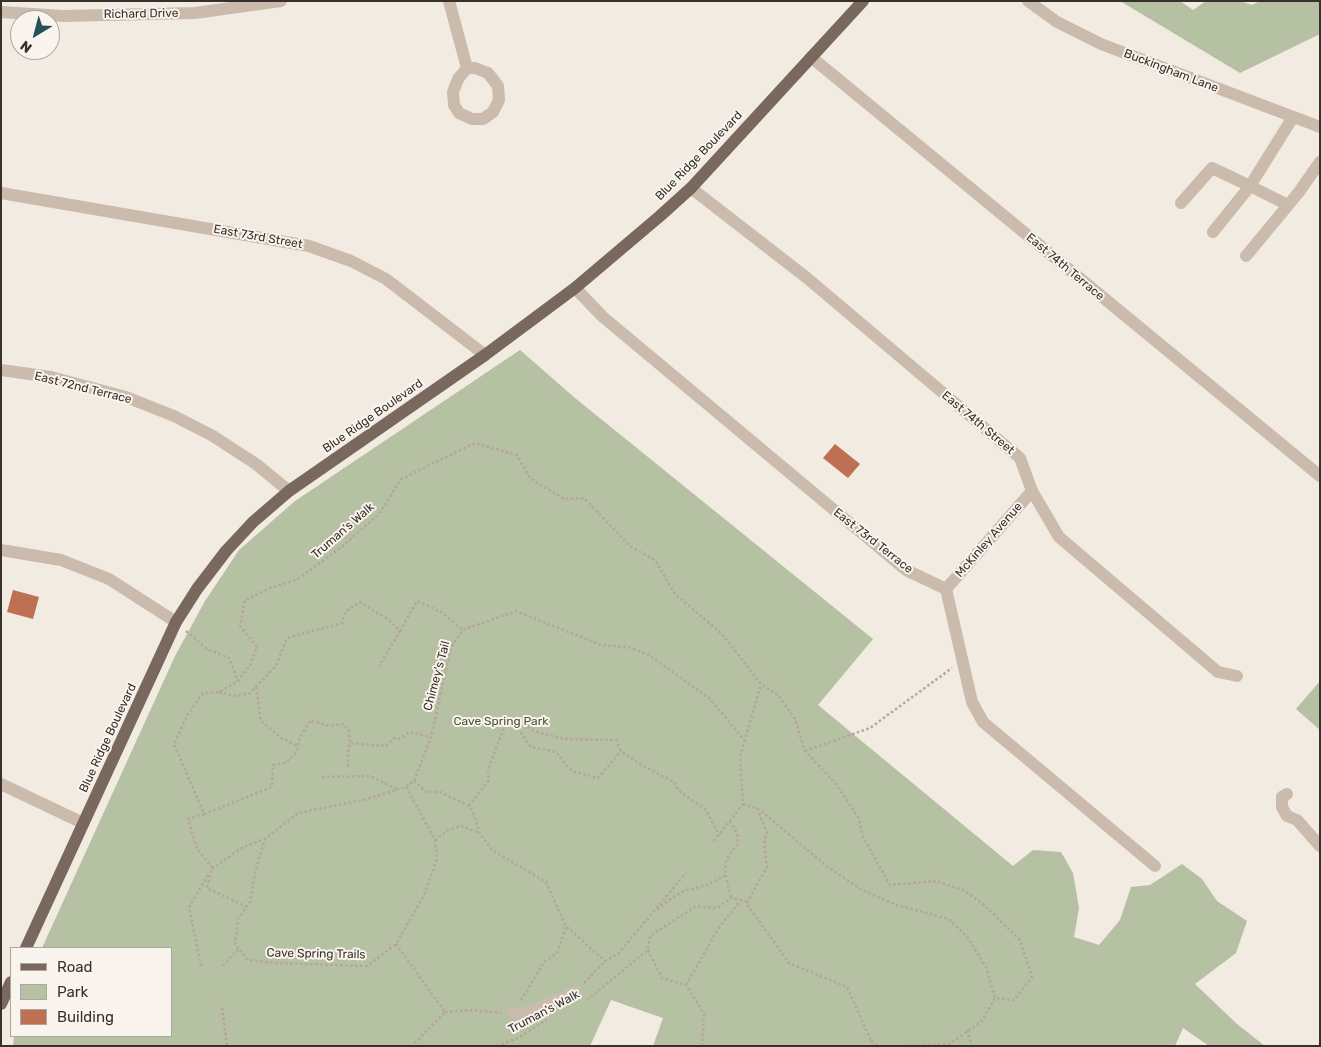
<!DOCTYPE html>
<style>
body{margin:0}
#map{position:relative;width:1321px;height:1047px;overflow:hidden;background:#f2ebe1;font-family:Rubik,sans-serif}
canvas{display:block}
.frame{position:absolute;inset:0;border:2px solid #39302b;pointer-events:none}
.legend{position:absolute;left:10px;top:947px;width:162px;height:90px;box-sizing:border-box;background:#faf4ee;border:1px solid #ada6a0;margin:0;padding:6px 9px;list-style:none;font-size:15px;color:#39302b}
.legend li{display:flex;align-items:center;gap:10px;height:25px}
.legend b{width:25px;border:1px solid #ada6a0}
.north{position:absolute;left:10px;top:10px;width:50px;height:50px;box-sizing:border-box;background:#faf4ee;border:1px solid #ada6a0;border-radius:50%;rotate:217deg;font-size:14px;font-weight:700;line-height:20px;text-align:center;color:#39302b}
.north::after{content:'';display:block;margin:auto;width:18px;height:22px;background:#235358;clip-path:polygon(50% 0,100% 100%,50% 72%,0 100%)}
</style>
<div id="map">
<canvas width="1321" height="1047"></canvas>
<div class="frame"></div>
<ul class="legend">
<li><b style="height:6px;background:#79685e"></b>Road</li>
<li><b style="height:14px;background:#b5c1a2"></b>Park</li>
<li><b style="height:14px;background:#be7053"></b>Building</li>
</ul>
<div class="north">N</div>
</div>
<script>
const ctx = document.querySelector('canvas').getContext('2d');
ctx.lineJoin = 'round';
function fill(path, color) { ctx.fillStyle = color; ctx.fill(path, 'evenodd'); }
const shape = rows => new Path2D(rows.map(r => 'M' + r).join(''));
function trace(path, color, width, dash) { ctx.strokeStyle = color; ctx.lineWidth = width; ctx.lineCap = dash ? 'butt' : 'round'; ctx.setLineDash(dash || []); ctx.stroke(path); }
function label(font, color, halo, rows, align = 'center') {
  ctx.font = font + ' Rubik,sans-serif'; ctx.lineWidth = 4; ctx.setLineDash([]); ctx.textBaseline = 'middle'; ctx.strokeStyle = halo; ctx.fillStyle = color; for (const [text, x, y, turn = 0] of rows) {
    ctx.save(); ctx.translate(x, y); ctx.rotate((+turn || 0) * Math.PI / 180); ctx.textAlign = isNaN(turn) ? turn : align; if (halo) ctx.strokeText(text, 0, 0); ctx.fillText(text, 0, 0); ctx.restore();
  }
}
const green = shape([
 [1120,1,1180,1,1193,10,1206,1,1240,1,1252,5,1260,1,1320,1,1320,34,1240,73],
 [520,350,575,398,873,639,818,705,1013,866,1033,850,1061,852,1073,873,1079,908,1074,937,1099,945,1120,920,1131,887,1150,885,1182,864,1202,879,1217,901,1247,921,1236,953,1195,984,1237,1024,1265,1046,1209,1046,1183,1028,1175,1046,653,1046,663,1018,611,1000,590,1046,13,1046,14,1036,171,1036,171,948,42,948,175,656,205,601,239,550,295,501],
 [1320,681,1320,730,1296,709]
]);
const building = shape([
 [835,444,860,464,848,478,823,458],
 [13,590,39,597,33,619,7,612]
]);
const path = shape([
 [186,631,207,649,229,658,238,681],
 [400,631,417,601,441,612,463,630],
 [256,687,261,721,281,738,298,746],
 [219,692,235,696,250,693,276,666,287,638,342,623,345,612,360,602,389,620,400,631,379,666],
 [515,724,531,747,556,752,572,771,598,778,621,751],
 [805,751,870,728,952,668],
 [348,767,348,748,350,743],
 [322,777,370,776,397,789],
 [414,781,426,792,440,792,469,806,474,815,479,832,492,850,546,882,566,927,557,953,544,962,520,1002],
 [406,787,435,840,437,859,424,895,396,944,367,966,274,963,248,960,235,944,238,919,250,902,255,872,265,839,298,813,367,799,406,787,414,781,431,737,451,647,463,630,516,611,601,645,628,647,649,655,710,699,746,742],
 [743,804,759,809,825,865,862,890,896,905,949,919,968,938,986,967,995,998],
 [469,806,489,780,488,769,506,723,525,726,537,732,565,739,616,740,621,751,643,766,674,782,679,791,706,810,719,835],
 [204,814,272,787,273,765,285,763,296,753,300,737,311,720,329,726,344,724,349,731,350,743,386,746,394,738,399,739,409,732,431,737],
 [730,821,737,833,738,843,726,860,725,873,731,898],
 [435,840,448,830,461,826,478,832],
 [714,841,743,804,740,757,761,684],
 [212,869,243,847,265,839],
 [747,903,767,867,764,844,767,832,757,808],
 [247,907,207,888,212,867,197,849,188,819,204,814,174,744,188,714,203,693,219,692,238,681,250,665,257,647,240,626,245,600,270,588,296,580,339,549,379,514,401,479,475,443,517,455,530,478,564,499,584,498,631,547,655,560,675,594,722,634,761,684,779,696,795,719,805,751,836,784,859,819,863,837,890,885,936,881,963,890,983,904,1020,940,1032,977,1014,1000,995,998,982,1021,950,1044,906,1046],
 [657,909,681,892,707,885,726,875],
 [567,927,605,961],
 [396,944,445,1012,412,1046],
 [648,950,662,978,686,985,704,1014,702,1046],
 [201,966,189,907,209,873],
 [223,966,239,948],
 [584,983,605,961,618,954,686,873],
 [686,985,718,929,740,901],
 [587,1000,648,950,650,936,696,906,717,908,731,898,745,901,789,963,847,987,871,1041],
 [222,1008,227,1046],
 [445,1012,472,1010,501,1013],
 [967,1030,972,1046],
 [871,1041,878,1046],
 [497,1046,518,1038,546,1020]
]);
const minor = shape([
 [449,1,467,68],
 [1028,1,1057,22,1101,44,1320,127],
 [1,12,63,16,195,13,281,1],
 [811,57,1320,476],
 [467,68,475,68,488,73,498,86,499,100,493,112,483,119,472,119,459,113,454,105,453,92,458,79,467,68],
 [691,188,807,278,1020,458,1032,491,1059,537,1218,672,1237,676],
 [1,193,309,246,351,261,386,279,485,355],
 [1181,203,1212,168,1250,186,1213,232],
 [1288,205,1250,186,1293,117],
 [1246,256,1299,192,1320,162],
 [575,288,603,317,906,570,946,589,972,702,983,722,1155,866],
 [1,370,51,377,126,397,174,416,213,436,256,464,289,491],
 [1,550,61,560,109,579,176,622],
 [946,589,1032,491],
 [1,784,83,823],
 [1287,794,1282,797,1282,807,1287,816,1297,820,1320,846],
 [513,1013,527,1013,576,992]
]);
const major = shape([
 [26,948,176,622,197,589,226,551,253,522,289,491,485,355,575,288,660,216,691,188,863,1],
 [1,1004,11,982]
]);
const streetNames = [
 ["Richard Drive",141,14,-1],
 ["Buckingham Lane",1171,71,21],
 ["Blue Ridge Boulevard",699,156,-46],
 ["East 73rd Street",258,237,10],
 ["East 74th Terrace",1065,267,40],
 ["East 72nd Terrace",83,388,14],
 ["Blue Ridge Boulevard",373,416,-35],
 ["East 74th Street",978,423,40],
 ["Truman's Walk",343,531,-41],
 ["McKinley Avenue",989,540,-49],
 ["East 73rd Terrace",873,541,38],
 ["Chimey's Tail",437,676,-75],
 ["Blue Ridge Boulevard",108,738,-65],
 ["Cave Spring Trails",316,954,1],
 ["Truman's Walk",544,1012,-28]
];
const parkNames = [
 ["Cave Spring Park",501,722]
];
fill(green, '#b5c1a2');
fill(building, '#be7053');
trace(path, '#b6a598', 2.5, [2.5, 2.5]);
trace(minor, '#cabbad', 12);
trace(major, '#79685e', 12);
label('12px', '#39302b', '#faf4ee', streetNames);
label('12px', '#475531', '#faf4ee', parkNames);
</script>
